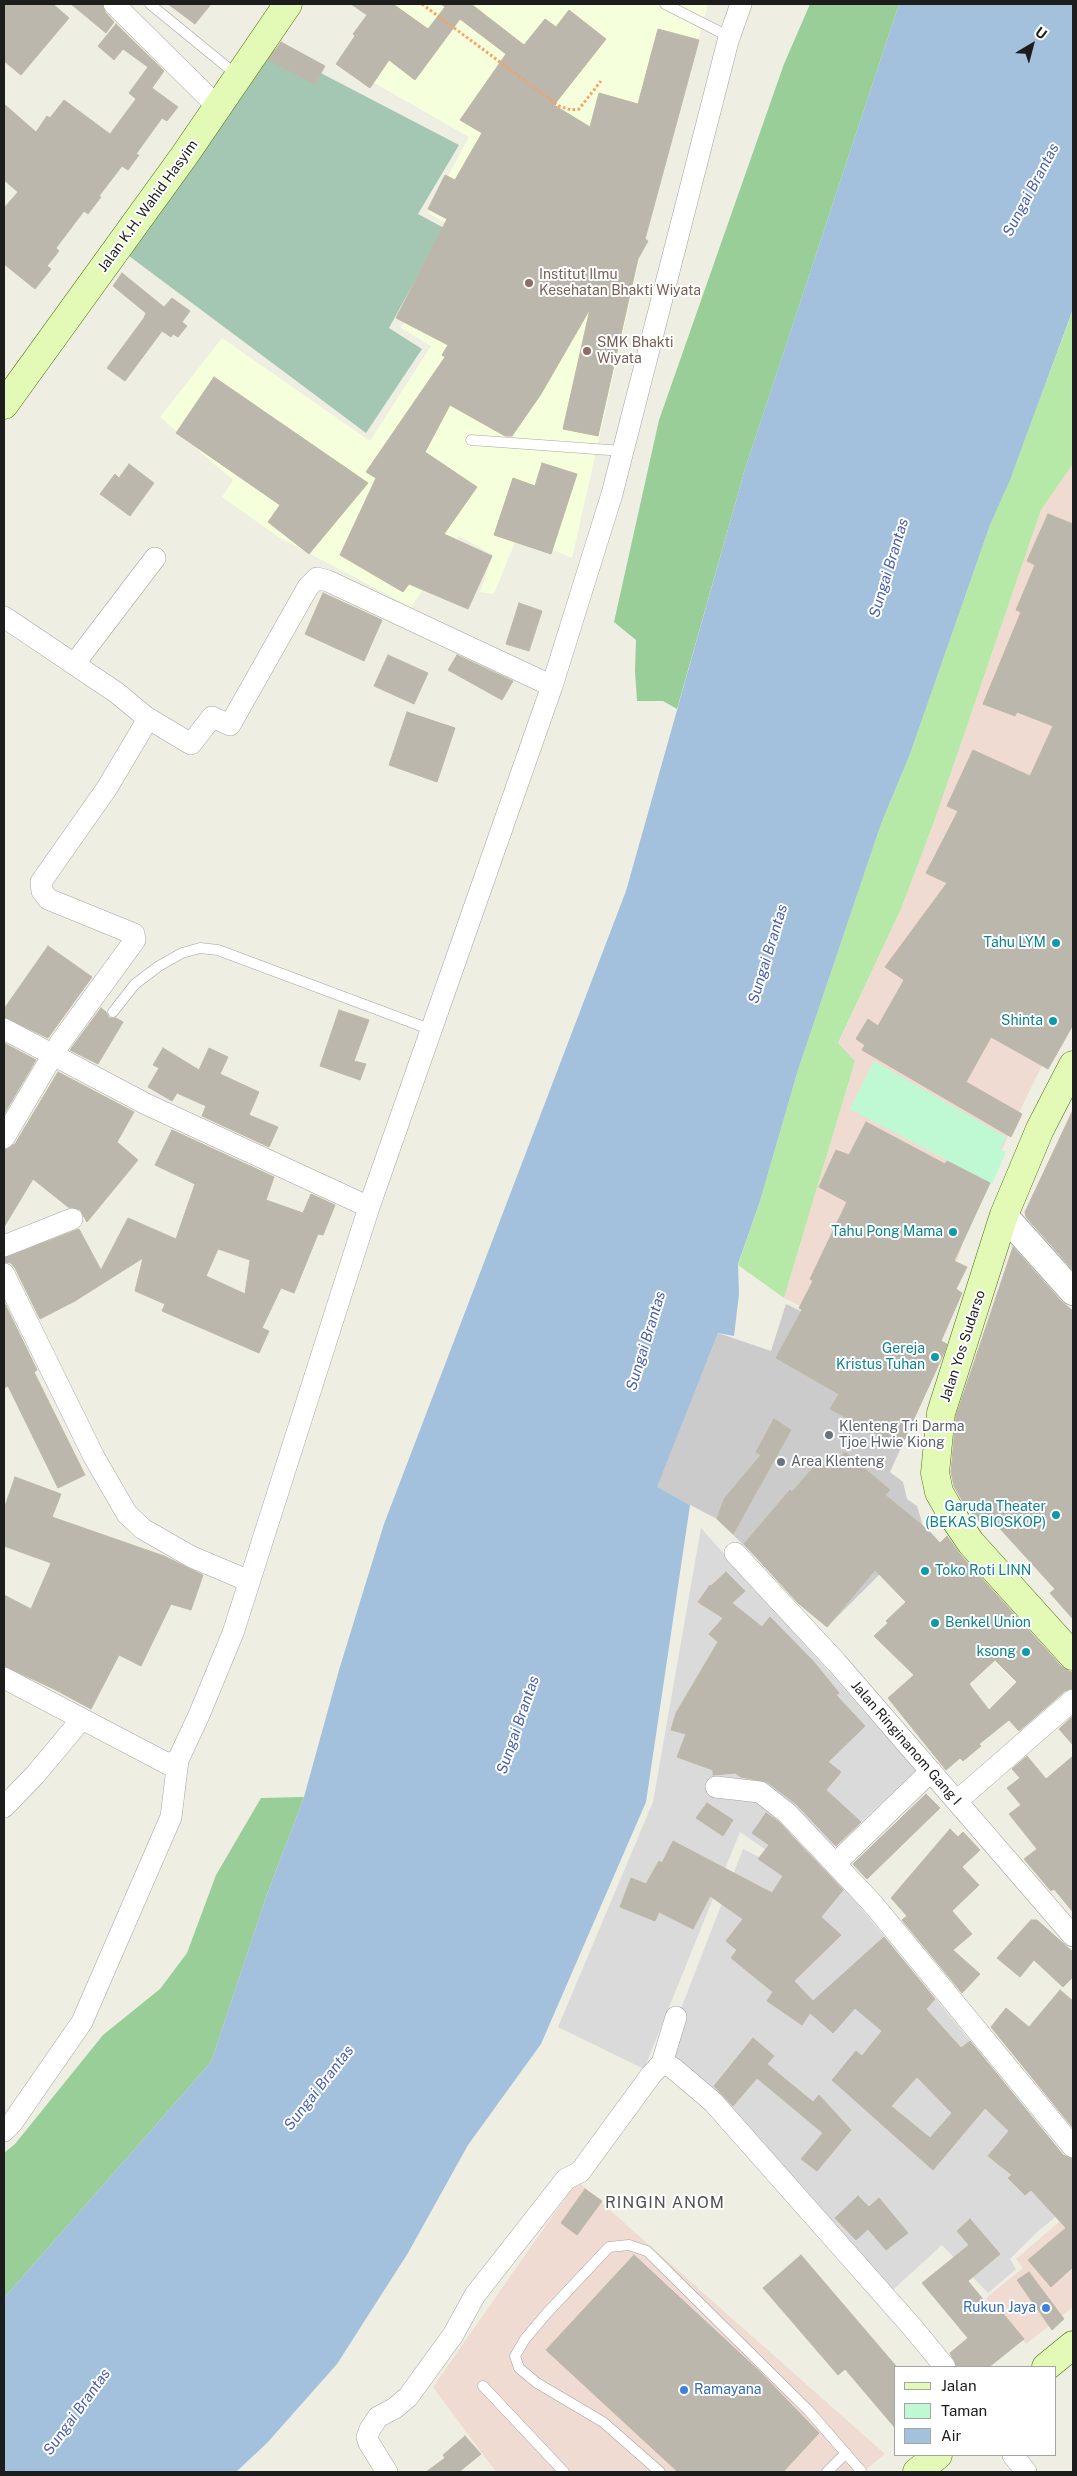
<!DOCTYPE html>
<style>
body{margin:0}
#map{position:relative;width:1077px;height:2476px;overflow:hidden;background:#eeeee3;font-family:"Public Sans",sans-serif}
canvas{display:block}
.frame{position:absolute;inset:0;border:5px solid #1d1d1d;pointer-events:none}
.legend{position:absolute;left:894px;top:2366px;width:162px;height:90px;box-sizing:border-box;background:#fff;border:1px solid #a5a5a5;margin:0;padding:6px 9px;list-style:none;font-size:15px;color:#1d1d1d}
.legend li{display:flex;align-items:center;gap:10px;height:25px}
.legend b{width:25px;border:1px solid #a5a5a5}
.north{position:absolute;left:1007px;top:20px;width:50px;height:50px;-webkit-text-stroke:4px #fff;paint-order:stroke;rotate:37deg;font-size:14px;font-weight:700;line-height:20px;text-align:center;color:#1d1d1d}
.north::after{content:'';display:block;margin:auto;width:18px;height:22px;background:#1d1d1d;clip-path:polygon(50% 0,100% 100%,50% 72%,0 100%)}
</style>
<div id="map">
<canvas width="1077" height="2476"></canvas>
<div class="frame"></div>
<ul class="legend">
<li><b style="height:6px;background:#e3f9b6"></b>Jalan</li>
<li><b style="height:14px;background:#bff9d4"></b>Taman</li>
<li><b style="height:14px;background:#a3c0dc"></b>Air</li>
</ul>
<div class="north">U</div>
</div>
<script>
const ctx = document.querySelector('canvas').getContext('2d');
ctx.lineJoin = 'round';
function fill(path, color) { ctx.fillStyle = color; ctx.fill(path, 'evenodd'); }
const shape = rows => new Path2D(rows.map(r => 'M' + r).join(''));
function trace(path, color, width, dash) { ctx.strokeStyle = color; ctx.lineWidth = width; ctx.lineCap = dash ? 'butt' : 'round'; ctx.setLineDash(dash || []); ctx.stroke(path); }
function label(font, color, halo, rows, align = 'center') {
  ctx.font = font + ' "Public Sans",sans-serif'; ctx.lineWidth = 4; ctx.setLineDash([]); ctx.textBaseline = 'middle'; ctx.strokeStyle = halo; ctx.fillStyle = color; for (const [text, x, y, turn = 0] of rows) {
    ctx.save(); ctx.translate(x, y); ctx.rotate((+turn || 0) * Math.PI / 180); ctx.textAlign = isNaN(turn) ? turn : align; if (halo) ctx.strokeText(text, 0, 0); ctx.fillText(text, 0, 0); ctx.restore();
  }
}
const residential = shape([
 [701,1528,916,1770,835,1847,801,1819,772,1854,740,1832,644,2069,558,2027,653,1802],
 [797,1842,833,1874,1073,2166,1073,2203,1037,2232,1010,2259,1016,2269,988,2293,942,2245,885,2297,661,2060,743,1849,775,1865]
]);
const commercial = shape([
 [1073,464,1073,1011,1046,1057,1010,1131,963,1242,925,1365,784,1298,855,1061,838,1044,901,909,934,822,1041,510],
 [577,2181,885,2454,863,2472,496,2472,433,2387],
 [1073,2210,1073,2307,1026,2344,986,2298,1023,2268,1016,2259]
]);
const education = shape([
 [383,4,708,4,644,239,572,558,518,535,494,594,480,592,493,555,459,536,411,607,280,538,222,497,233,480,160,417,222,338,370,441,431,346,401,328,453,227,428,213,469,137,341,64]
]);
const religious = shape([
 [786,1304,934,1375,890,1472,903,1482,907,1499,917,1506,923,1526,898,1556,827,1627,717,1519,656,1487,718,1333,771,1351]
]);
const grass = shape([
 [1073,310,1073,464,1041,510,934,822,901,909,838,1043,855,1061,784,1298,738,1265,760,1201,798,1070,881,824,910,754,990,525,1012,474]
]);
const forest = shape([
 [810,4,899,4,745,469,677,709,663,701,637,701,635,671,636,640,614,622,659,420,784,64],
 [304,1797,266,1897,211,2062,4,2298,4,2153,15,2144,103,2035,160,1989,187,1953,216,1875,261,1798]
]);
const cemetery = shape([
 [265,44,459,145,418,214,444,228,389,328,422,349,366,433,117,247]
]);
const park = shape([
 [874,1061,1006,1137,1000,1149,1006,1152,992,1184,850,1109]
]);
const water = shape([
 [899,4,1073,4,1073,309,1010,480,990,525,910,754,881,824,798,1070,760,1201,738,1264,739,1294,734,1336,718,1333,657,1487,690,1505,646,1802,541,2044,468,2145,408,2253,337,2364,267,2443,236,2472,4,2472,4,2298,211,2062,266,1897,304,1797,339,1670,384,1524,626,891,745,469]
]);
const building = shape([
 [4,4,53,4,69,18,21,75,4,61,4,4],
 [71,4,102,4,105,12,114,22,106,33,71,4],
 [168,4,211,4,195,24,168,4],
 [351,4,393,4,428,29,445,7,441,4,471,4,524,45,545,19,556,27,569,10,606,39,554,105,590,127,599,93,638,104,658,29,699,40,645,239,648,241,638,259,598,436,563,429,590,309,541,394,512,436,505,436,450,405,425,452,477,487,444,534,492,556,468,609,409,584,403,592,340,555,376,478,366,472,445,357,442,355,448,345,396,318,447,219,428,209,445,175,455,180,482,133,460,120,506,54,460,19,415,80,389,60,370,88,336,64,355,36,353,34,367,15,351,4],
 [116,24,164,71,152,88,178,107,167,121,162,118,136,154,139,155,128,170,122,166,99,196,101,197,88,214,84,211,56,248,59,251,47,266,51,269,35,289,4,264,4,208,18,192,4,180,4,104,36,132,47,116,50,118,64,100,110,134,136,99,129,93,148,67,123,49,114,60,98,46,116,24],
 [281,42,325,66,315,84,268,60,281,42],
 [122,273,164,307,172,298,190,311,182,322,187,326,178,337,173,334,171,337,162,331,125,381,107,368,144,318,146,313,113,286,122,273],
 [214,377,368,483,309,554,268,522,280,505,176,433,214,377],
 [542,463,577,474,551,554,494,535,513,478,535,486,542,463],
 [129,464,154,483,130,516,100,494,115,474,119,478,129,464],
 [1048,514,1073,524,1073,1025,1048,1069,991,1037,966,1082,1022,1114,1011,1137,862,1050,865,1045,856,1039,868,1019,878,1026,904,980,885,967,947,883,926,873,958,811,947,806,973,750,1030,776,1053,726,1017,712,1015,716,983,704,1021,612,1016,610,1035,565,1027,561,1048,514],
 [323,593,382,620,364,661,305,634,323,593],
 [519,603,542,611,529,651,506,644,519,603],
 [388,655,428,673,414,704,374,686,388,655],
 [457,655,513,681,502,700,448,670,457,655],
 [407,712,455,728,437,782,389,765,407,712],
 [48,946,92,977,48,1038,4,1017,4,1009,48,946],
 [101,1008,106,1012,109,1018,116,1018,123,1022,98,1064,70,1050,101,1008],
 [339,1010,369,1020,354,1061,366,1064,360,1080,320,1066,339,1010],
 [4,1043,36,1060,4,1114,4,1043],
 [163,1048,199,1070,209,1048,228,1057,220,1074,259,1092,249,1115,278,1127,269,1147,202,1116,206,1106,177,1093,172,1101,148,1087,159,1068,153,1065,163,1048],
 [58,1072,134,1112,117,1142,138,1160,87,1222,80,1210,68,1207,33,1179,4,1227,4,1150,15,1144,58,1072],
 [1073,1110,1073,1270,1026,1217,1025,1212,1073,1110],
 [866,1122,945,1164,947,1161,990,1183,954,1261,967,1267,956,1289,962,1293,941,1341,947,1344,944,1353,901,1447,830,1409,839,1394,776,1358,802,1310,799,1308,813,1281,810,1279,847,1202,819,1187,836,1150,849,1155,866,1122],
 [172,1130,274,1177,266,1200,303,1213,311,1194,335,1205,323,1235,318,1234,294,1293,281,1288,262,1328,269,1331,259,1353,162,1311,165,1304,135,1291,143,1258,75,1301,40,1319,15,1268,11,1263,4,1262,4,1258,79,1229,101,1270,128,1218,176,1239,195,1184,155,1165,172,1130],
 [218,1249,250,1260,245,1294,206,1276,218,1249],
 [1013,1247,1062,1302,1073,1311,1073,1619,1050,1593,1055,1589,993,1521,985,1527,965,1506,954,1486,951,1472,956,1416,1013,1247],
 [4,1302,37,1370,34,1372,85,1475,58,1488,8,1386,4,1388,4,1302],
 [774,1419,791,1430,733,1534,717,1519,724,1499,761,1455,756,1452,774,1419],
 [845,1452,890,1490,885,1495,928,1530,940,1543,947,1536,959,1553,1061,1666,1073,1673,1073,1688,1065,1691,1019,1731,1009,1720,979,1744,981,1746,963,1761,960,1758,946,1770,888,1698,914,1675,874,1636,888,1623,886,1621,906,1602,875,1570,827,1627,798,1603,744,1544,790,1490,792,1492,819,1461,830,1470,845,1452],
 [995,1660,1017,1682,989,1710,969,1684,995,1660],
 [15,1477,61,1494,52,1517,164,1556,203,1575,191,1610,171,1604,141,1666,119,1655,91,1709,54,1689,4,1666,4,1595,31,1609,51,1563,4,1546,4,1509,15,1477],
 [726,1572,745,1591,732,1603,762,1627,770,1617,813,1661,839,1693,836,1695,865,1726,828,1762,841,1772,826,1790,861,1822,836,1846,796,1804,767,1782,741,1777,735,1773,713,1775,713,1770,677,1757,686,1734,671,1730,676,1713,718,1642,709,1634,723,1618,698,1602,710,1585,711,1586,726,1572],
 [1073,1716,1073,1745,1059,1729,1073,1716],
 [1027,1756,1046,1779,1073,1756,1073,1912,1054,1889,1051,1891,1024,1859,1037,1849,1009,1814,1021,1805,1007,1788,1020,1778,1012,1769,1027,1756],
 [926,1794,940,1808,867,1879,853,1864,926,1794],
 [707,1803,733,1820,723,1836,696,1818,707,1803],
 [766,1813,779,1822,843,1890,821,1917,841,1935,794,1981,813,2001,884,1937,935,1999,926,2009,961,2048,970,2041,1063,2155,1073,2159,1073,2267,1051,2287,1028,2260,1066,2228,1031,2190,1025,2195,1008,2178,1012,2175,988,2156,1009,2131,985,2108,933,2170,832,2080,856,2051,862,2056,882,2031,855,2008,833,2033,810,2013,802,2025,767,2001,773,1992,731,1958,737,1950,726,1941,743,1919,710,1896,693,1929,659,1912,655,1921,620,1907,631,1878,646,1884,659,1861,662,1863,673,1841,772,1893,783,1876,758,1859,769,1845,752,1833,766,1813],
 [917,2077,952,2113,930,2138,891,2106,917,2077],
 [950,1829,958,1837,963,1832,980,1850,962,1867,979,1885,952,1911,972,1934,953,1950,980,1974,962,1993,902,1920,907,1916,891,1898,950,1829],
 [1031,1920,1037,1920,1073,1952,1073,1977,1063,1987,1034,1960,1020,1977,997,1958,1031,1920],
 [1060,1990,1073,2001,1073,2128,991,2027,1006,2008,1029,2027,1060,1990],
 [753,2038,774,2056,767,2064,813,2102,819,2095,851,2130,817,2171,801,2159,823,2133,757,2078,733,2106,714,2086,753,2038],
 [585,2189,602,2201,577,2235,561,2223,585,2189],
 [858,2196,869,2207,879,2198,908,2233,886,2250,868,2229,856,2240,835,2218,858,2196],
 [970,2219,1000,2254,968,2281,996,2315,1001,2311,1024,2339,989,2367,957,2367,950,2353,968,2338,922,2283,969,2245,957,2231,970,2219],
 [634,2255,758,2370,819,2433,783,2472,678,2472,546,2350,634,2255],
 [801,2255,896,2366,896,2429,845,2369,838,2375,763,2288,801,2255],
 [1029,2272,1064,2319,1052,2330,1017,2280,1029,2272],
 [465,2436,481,2454,459,2472,426,2472,445,2458,443,2455,465,2436]
]);
const path = shape([
 [422,4,559,106,571,110,579,109,601,81]
]);
const service = shape([
 [150,4,238,76],
 [665,4,730,37],
 [471,440,623,451],
 [113,1012,135,984,159,966,182,953,200,948,218,950,432,1030],
 [483,2386,564,2472],
 [660,2472,603,2422,537,2383,519,2368,515,2356,525,2339,547,2313,609,2247,629,2245,647,2251,809,2411,862,2472],
 [827,2472,846,2453]
]);
const minor = shape([
 [114,4,218,107],
 [4,617,117,693,146,717,145,724,107,788,41,882,42,891,48,899,134,934,135,940,60,1043,4,1138],
 [75,663,155,558],
 [146,717,191,744,212,717,230,725,308,587,317,578,328,581,552,686],
 [4,1029,146,1104,369,1207],
 [4,1246,72,1219],
 [4,1274,94,1457,127,1514,143,1529,192,1557,249,1581],
 [735,1553,837,1663,1073,1936],
 [4,1678,168,1764,178,1760,199,1715,233,1633,369,1207,552,686,612,494,728,41,741,4],
 [716,1787,760,1792,787,1813,873,1904,1073,2147],
 [957,1801,1073,1700],
 [4,1807,35,1775,81,1720],
 [835,1864,931,1771],
 [662,2063,673,2068,713,2102,913,2328,945,2367],
 [4,2131,12,2123,82,2022,171,1817,178,1760],
 [1013,2455,1026,2472],
 [387,2472,369,2443,367,2437,370,2429,378,2417,395,2408,408,2397,453,2335,475,2295,566,2179,580,2172,651,2075,662,2063,676,2017]
]);
const tertiary = shape([
 [1004,1215,1073,1292]
]);
const secondary = shape([
 [4,405,184,156,288,4],
 [1073,1065,1040,1129,1004,1215,941,1413,935,1473,939,1492,952,1515,971,1543,1073,1656],
 [1046,2367,1073,2345],
 [917,2472,938,2455]
]);
const markers = [
 [529,283,5,"#8d6e63"],
 [587,351,5,"#8d6e63"],
 [1056,943,5,"#0f9aa8"],
 [1053,1021,5,"#0f9aa8"],
 [953,1232,5,"#0f9aa8"],
 [935,1357,5,"#0f9aa8"],
 [829,1435,5,"#6b7280"],
 [781,1462,5,"#6b7280"],
 [1056,1515,5,"#0f9aa8"],
 [925,1571,5,"#0f9aa8"],
 [935,1623,5,"#0f9aa8"],
 [1026,1652,5,"#0f9aa8"],
 [1046,2308,5,"#3f7fe0"],
 [684,2390,5,"#3f7fe0"]
];
const streetNames = [
 ["Jalan K.H. Wahid Hasyim",148,206,-54],
 ["Jalan Yos Sudarso",963,1346,-72],
 ["Jalan Ringinanom Gang I",906,1743,49]
];
const educationNames = [
 ["Institut Ilmu",539,275],
 ["Kesehatan Bhakti Wiyata",539,291],
 ["SMK Bhakti",597,343],
 ["Wiyata",597,359]
];
const cultureNames = [
 ["Tahu LYM",1046,943],
 ["Shinta",1043,1021],
 ["Tahu Pong Mama",943,1232],
 ["Gereja",925,1349],
 ["Kristus Tuhan",925,1365],
 ["Garuda Theater",1046,1507],
 ["(BEKAS BIOSKOP)",1046,1523],
 ["Toko Roti LINN",935,1571,"left"],
 ["Benkel Union",945,1623,"left"],
 ["ksong",1016,1652]
];
const worshipNames = [
 ["Klenteng Tri Darma",839,1427],
 ["Tjoe Hwie Kiong",839,1443],
 ["Area Klenteng",791,1462]
];
const shopNames = [
 ["Rukun Jaya",1036,2308],
 ["Ramayana",694,2390,"left"]
];
const waterNames = [
 ["Sungai Brantas",1031,190,-62],
 ["Sungai Brantas",889,568,-73],
 ["Sungai Brantas",768,954,-73],
 ["Sungai Brantas",646,1341,-73],
 ["Sungai Brantas",518,1725,-71],
 ["Sungai Brantas",319,2088,-52],
 ["Sungai Brantas",77,2412,-54]
];
const quarterNames = [
 ["RINGIN ANOM",665,2203]
];
fill(residential, '#dbdada');
fill(commercial, '#efdbd2');
fill(education, '#f5ffdb');
fill(religious, '#cbcbcb');
fill(grass, '#b6e9a8');
fill(forest, '#99ce98');
fill(cemetery, '#a4c7b3');
fill(park, '#bff9d4');
fill(water, '#a3c0dc');
fill(building, '#bbb7ac');
trace(building, '#c0b8a5', 1);
trace(service, '#a4a4a4', 11);
trace(minor, '#a4a4a4', 22);
trace(tertiary, '#a4a4a4', 28);
trace(secondary, '#497305', 29);
trace(path, '#f99f69', 3, [2.5, 2.5]);
trace(service, '#fff', 10);
trace(minor, '#fff', 21);
trace(tertiary, '#fff', 26);
trace(secondary, '#e3f9b6', 28);
for (const [x, y, r, color] of markers) { const dot = new Path2D(); dot.arc(x, y, r, 0, 2 * Math.PI); ctx.fillStyle = color; ctx.fill(dot); trace(dot, '#fff', 2); }
label('14px', '#1d1d1d', '#fff', streetNames);
label('14px', '#785e54', '#fff', educationNames, 'left');
label('14px', '#0d838f', '#fff', cultureNames, 'right');
label('14px', '#5b616d', '#fff', worshipNames, 'left');
label('14px', '#366cbe', '#fff', shopNames, 'right');
label('italic 15px', '#4a60ac', '#fff', waterNames);
ctx.letterSpacing = '1px';
label('16px', '#505050', '#fff', quarterNames);
ctx.letterSpacing = '0px';
</script>
